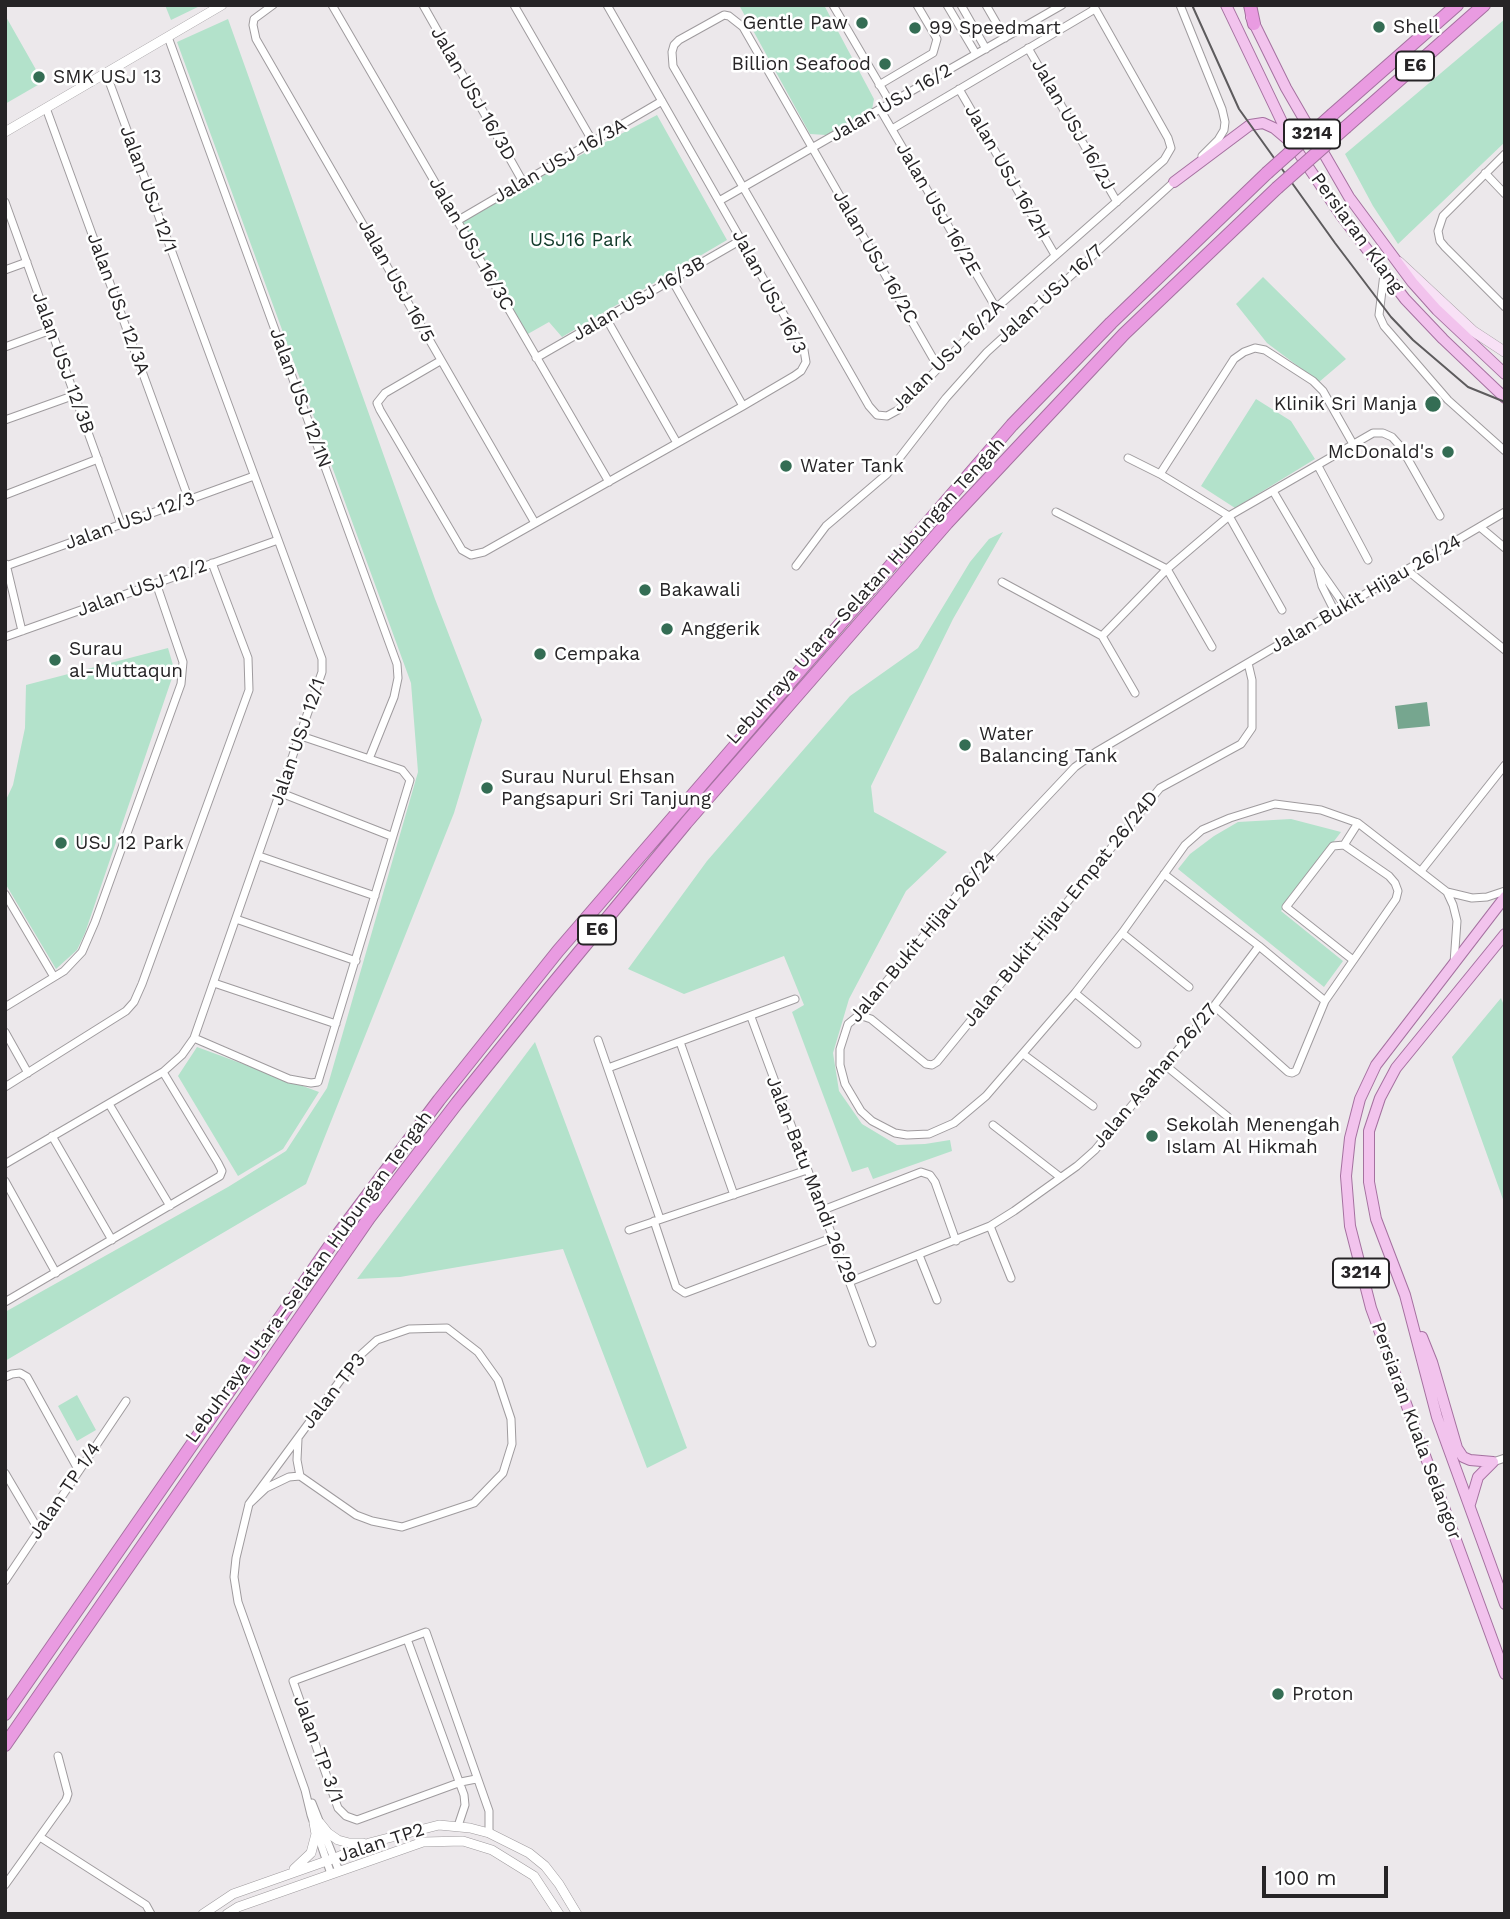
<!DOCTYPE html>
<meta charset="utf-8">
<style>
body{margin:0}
#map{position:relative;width:1510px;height:1919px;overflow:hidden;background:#ece8eb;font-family:"Work Sans",sans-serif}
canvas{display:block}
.frame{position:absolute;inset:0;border:7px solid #262426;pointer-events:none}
.scale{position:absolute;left:1262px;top:1866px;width:126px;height:32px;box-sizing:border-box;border:4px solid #262426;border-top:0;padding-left:9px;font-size:21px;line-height:24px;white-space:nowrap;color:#262426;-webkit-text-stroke:5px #fff;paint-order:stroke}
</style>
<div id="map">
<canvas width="1510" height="1919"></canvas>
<div class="frame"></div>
<div class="scale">100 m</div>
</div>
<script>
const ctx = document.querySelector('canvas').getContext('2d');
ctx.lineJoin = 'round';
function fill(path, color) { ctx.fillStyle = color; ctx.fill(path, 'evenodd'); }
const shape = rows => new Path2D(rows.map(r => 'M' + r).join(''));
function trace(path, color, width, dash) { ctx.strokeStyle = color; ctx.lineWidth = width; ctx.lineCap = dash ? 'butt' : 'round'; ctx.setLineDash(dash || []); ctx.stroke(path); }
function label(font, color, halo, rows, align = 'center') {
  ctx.font = font + ' "Work Sans",sans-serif'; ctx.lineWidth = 5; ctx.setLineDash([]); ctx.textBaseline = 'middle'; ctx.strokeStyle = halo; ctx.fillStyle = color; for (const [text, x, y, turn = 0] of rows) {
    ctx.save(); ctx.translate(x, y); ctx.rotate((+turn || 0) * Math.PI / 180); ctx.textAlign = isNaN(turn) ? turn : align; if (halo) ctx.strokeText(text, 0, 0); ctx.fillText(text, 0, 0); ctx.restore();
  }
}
const green = shape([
 [165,5,202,5,171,20],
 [739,5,824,5,874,99,872,110,826,135,810,134],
 [5,15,43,82,5,104],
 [228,19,435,599,482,720,454,813,306,1184,5,1361,5,1312,228,1187,286,1151,327,1088,418,772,411,683,177,42],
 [1505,19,1505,142,1398,244,1373,206,1345,154],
 [657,115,727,240,562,337,549,322,526,335,463,222,560,166],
 [1263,277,1346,359,1319,382,1267,343,1236,304],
 [1256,399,1291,421,1315,459,1235,508,1201,486],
 [1003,532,953,619,871,786,874,812,947,852,906,891,849,999,833,1053,839,1091,862,1124,897,1145,925,1144,950,1140,952,1151,873,1179,868,1167,852,1172,792,1012,804,1005,784,956,684,994,628,969,707,861,850,696,918,648,970,562,989,539],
 [168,648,173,665,172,678,85,933,77,950,56,969,5,883,5,802,13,785,25,728,26,685],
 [1291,819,1341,832,1281,911,1343,961,1324,987,1178,869,1190,854,1214,836,1238,822],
 [1501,998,1505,1008,1505,1205,1452,1057],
 [535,1042,687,1448,647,1468,563,1249,400,1277,357,1279],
 [197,1047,319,1092,283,1149,238,1176,178,1076],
 [77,1395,96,1430,77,1441,58,1406]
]);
const water = shape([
 [1427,702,1430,726,1398,729,1395,706]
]);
const minor = shape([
 [273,5,254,19,253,25,256,39,535,523],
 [332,5,609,482],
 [423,5,523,182],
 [514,5,593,142],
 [833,5,891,104],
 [947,5,976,54],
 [961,5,986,49],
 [986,5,1005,38],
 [1180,5,1222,109,1225,122,1224,130,1218,140,1202,156],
 [168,37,397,664,398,678,394,697,369,759],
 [1028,48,1117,202],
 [879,85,933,53,937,39,917,5],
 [959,89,1055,255],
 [46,108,189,500],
 [880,109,996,308],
 [892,129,1095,9],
 [1505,154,1443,216,1438,231,1440,241,1445,247,1505,307],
 [1485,173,1505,194],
 [719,201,1062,5],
 [5,202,121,524],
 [457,221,662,101],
 [5,270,27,262],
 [1384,274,1379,315,1384,326,1448,400,1505,451],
 [672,280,743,406],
 [606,318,677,443],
 [5,347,51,330],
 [536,358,741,240],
 [440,361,385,393,377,403,380,410,462,550,471,555,484,552,743,406,794,376,801,371,806,362,804,350,607,5],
 [938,367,743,27,729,16,724,15,679,40,674,45,672,52,673,66,813,308,869,406,877,415,887,416,898,410,996,308,1164,160,1171,148,1168,138,1093,5],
 [5,420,75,395],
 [1128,458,1160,474,1229,516,1282,610],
 [1318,466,1368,560],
 [1160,474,1234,359,1244,352,1255,348,1265,350,1313,381,1323,391,1353,444],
 [1273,491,1317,566,1345,606],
 [5,495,98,459],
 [1056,512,1167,569,1212,647],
 [1505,512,1096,752,1075,767,975,873,859,1015,848,1024,840,1049,840,1065,845,1084,861,1111,872,1121,895,1133,907,1135,929,1134,954,1123,986,1096,1075,993,1122,933,1185,845,1202,830,1230,818,1275,804,1321,810,1358,823,1447,892,1472,898,1487,897,1505,891],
 [1480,527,1505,548],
 [6,564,22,631],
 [6,566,254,476],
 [796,566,826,526,887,474,946,398,987,352,1175,181],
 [1318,570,1322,586,1335,612],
 [1407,570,1505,650],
 [1002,582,1102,636,1135,693],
 [1102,636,1167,569,1229,516,1373,433,1383,433,1392,437,1401,447,1440,516],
 [5,637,278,540],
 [281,793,391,836],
 [1344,845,1333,846,1286,907,1353,960],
 [1344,845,1358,823],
 [259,856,375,896],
 [1421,871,1505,765],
 [1164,874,1259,946,1325,1001],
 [1447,892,1453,905,1457,921,1454,963],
 [5,894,54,977],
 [236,919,356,961],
 [1122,933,1189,987],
 [214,983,336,1024],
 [1075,993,1137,1044],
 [1214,1006,1288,1072,1292,1073,1296,1071,1325,1001,1396,899,1398,891,1395,883,1389,876,1344,845],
 [5,1007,64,971,82,952,95,922,181,684,183,662,156,583],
 [859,1015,871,1019,926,1064,932,1065,937,1062,1160,788,1241,744,1252,728,1252,680,1248,663],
 [751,1017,872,1343],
 [5,1032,28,1073],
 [194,1038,289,1079,311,1083,318,1082,410,780,402,770,301,736],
 [598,1040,660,1219],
 [680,1042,734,1195],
 [1023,1054,1093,1106],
 [1165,1065,1228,1117],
 [608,1068,795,999],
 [5,1087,126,1011,134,1002,142,984,249,690,248,658,212,563],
 [109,1104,170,1206],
 [993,1125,1060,1177],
 [52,1136,112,1240],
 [5,1164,163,1072,182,1055,194,1038,322,672,322,659,106,73],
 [5,1181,56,1273],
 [823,1210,921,1172,930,1175,935,1182,956,1241],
 [654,1221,676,1287,685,1293,832,1238],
 [990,1226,1011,1278],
 [629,1230,807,1170],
 [919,1255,937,1300],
 [849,1282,990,1226,1014,1211,1077,1166,1095,1150,1214,1006,1259,946],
 [5,1302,220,1176,222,1171,218,1163,163,1072],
 [5,1377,12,1374,20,1373,27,1377,79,1471],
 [298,1439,297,1460,300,1476],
 [1493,1462,1505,1458],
 [5,1473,38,1529],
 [249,1504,266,1488,289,1477,300,1476,356,1515,372,1521,402,1527,474,1503,503,1473,512,1444,511,1419,498,1380,478,1352,447,1328,409,1329,377,1340,356,1359,249,1504,236,1558,234,1577,238,1602,305,1790,311,1815,331,1874],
 [5,1581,126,1401],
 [407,1639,293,1681,338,1808,346,1816,357,1820,461,1782,476,1779],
 [312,1803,339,1871],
 [458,1826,465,1805,464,1795,407,1639,426,1632,489,1811,489,1833],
 [40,1837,146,1905,151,1914],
 [5,1885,66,1800,68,1794,58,1756]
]);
const tertiary = shape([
 [5,132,222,5],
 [320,1823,328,1833,338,1840,349,1843,363,1843],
 [294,1869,311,1853,316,1834,314,1823],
 [203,1914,233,1894,335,1858,369,1843,439,1825,470,1828,489,1833,529,1853,545,1866,559,1884,577,1914],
 [227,1914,238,1907,423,1842,463,1841,492,1850,534,1876,559,1914]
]);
const secondary = shape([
 [1399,262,1473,331,1505,352]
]);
const primary = shape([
 [1226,5,1292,143,1340,214,1405,299,1443,339,1505,398],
 [1251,17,1286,88,1349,197,1412,282,1437,310,1505,374],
 [1174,182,1250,125,1263,123,1274,128,1287,139],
 [1505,897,1376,1065,1360,1099,1350,1138,1346,1176,1350,1226,1371,1308,1505,1674],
 [1505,934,1396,1068,1380,1098,1369,1131,1369,1182,1376,1219,1405,1295,1437,1417,1505,1604],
 [1422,1337,1432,1362,1457,1448,1463,1457,1470,1460,1493,1462],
 [1470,1504,1478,1477,1493,1462]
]);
const motorway = shape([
 [1250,5,1254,24],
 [1333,114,1457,5],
 [1346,127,1484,5],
 [5,1714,334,1240,439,1100,558,951,1012,425,1111,323,1267,173],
 [5,1745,369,1218,457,1103,548,990,686,823,947,523,1124,334,1277,188]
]);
const tram = shape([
 [1192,5,1239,109,1335,243,1391,317,1413,340,1468,387,1505,402]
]);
const motorwayBridge = shape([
 [1267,173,1333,114],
 [1277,188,1346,127]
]);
const markers = [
 [862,23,7,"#346d54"],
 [1379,27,7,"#346d54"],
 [915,28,7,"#346d54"],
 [885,64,7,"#346d54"],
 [39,77,7,"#346d54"],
 [1433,404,9,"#346d54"],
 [1448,452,7,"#346d54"],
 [786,466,7,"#346d54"],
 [645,590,7,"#346d54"],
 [667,629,7,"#346d54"],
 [540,654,7,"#346d54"],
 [55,660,7,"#346d54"],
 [965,745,7,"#346d54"],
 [487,788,7,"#346d54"],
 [61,843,7,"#346d54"],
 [1152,1136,7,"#346d54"],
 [1278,1694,7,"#346d54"]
];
const shields = [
 [1415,66,38],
 [1312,134,56],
 [597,930,38],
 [1361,1273,56]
];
const shieldNames = [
 ["E6",1415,66],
 ["3214",1312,134],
 ["E6",597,930],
 ["3214",1361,1273]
];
const poiNames = [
 ["Gentle Paw",848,23,"right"],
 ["Shell",1393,27],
 ["99 Speedmart",929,28],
 ["Billion Seafood",871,64,"right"],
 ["SMK USJ 13",53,77],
 ["Klinik Sri Manja",1417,404,"right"],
 ["McDonald's",1434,452,"right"],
 ["Water Tank",800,466],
 ["Bakawali",659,590],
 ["Anggerik",681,629],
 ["Surau",69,649],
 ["al-Muttaqun",69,671],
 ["Cempaka",554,654],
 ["Water",979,734],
 ["Balancing Tank",979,756],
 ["Surau Nurul Ehsan",501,777],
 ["Pangsapuri Sri Tanjung",501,799],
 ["USJ 12 Park",75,843],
 ["Sekolah Menengah",1166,1125],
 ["Islam Al Hikmah",1166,1147],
 ["Proton",1292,1694]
];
const streetNames = [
 ["Jalan USJ 16/3D",473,94,60],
 ["Jalan USJ 16/2",891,103,-30],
 ["Jalan USJ 16/2J",1073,125,60],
 ["Jalan USJ 16/3A",560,161,-30],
 ["Jalan USJ 16/2H",1007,172,60],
 ["Jalan USJ 12/1",148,189,70],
 ["Jalan USJ 16/2E",938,209,60],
 ["Persiaran Klang",1357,233,54],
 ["Jalan USJ 16/3C",471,244,60],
 ["Jalan USJ 16/2C",875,257,60],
 ["Jalan USJ 16/5",396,281,61],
 ["Jalan USJ 16/3",769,292,62],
 ["Jalan USJ 16/7",1050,294,-42],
 ["Jalan USJ 16/3B",639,299,-30],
 ["Jalan USJ 12/3A",118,304,70],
 ["Jalan USJ 16/2A",948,356,-45],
 ["Jalan USJ 12/3B",63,363,70],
 ["Jalan USJ 12/1N",300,398,70],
 ["Jalan USJ 12/3",130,521,-20],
 ["Jalan USJ 12/2",142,588,-20],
 ["Lebuhraya Utara–Selatan Hubungan Tengah",866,591,-48],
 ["Jalan Bukit Hijau 26/24",1366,594,-30],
 ["Jalan USJ 12/1",298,742,-71],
 ["Jalan Bukit Hijau Empat 26/24D",1061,909,-51],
 ["Jalan Bukit Hijau 26/24",923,937,-50],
 ["Jalan Asahan 26/27",1155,1076,-50],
 ["Jalan Batu Mandi 26/29",811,1180,69],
 ["Lebuhraya Utara–Selatan Hubungan Tengah",309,1277,-54],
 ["Jalan TP3",334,1391,-52],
 ["Persiaran Kuala Selangor",1416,1431,70],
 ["Jalan TP 1/4",65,1491,-56],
 ["Jalan TP 3/1",318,1749,70],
 ["Jalan TP2",381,1843,-18]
];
const parkNames = [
 ["USJ16 Park",581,240]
];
fill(green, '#b3e2cb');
fill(water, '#76a68f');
trace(minor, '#9f9b9e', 9);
trace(tertiary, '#9f9b9e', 10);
trace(secondary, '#9f9b9e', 11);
trace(primary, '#a571a0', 12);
trace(motorway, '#a571a0', 14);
trace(minor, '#fff', 7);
trace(tertiary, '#fff', 9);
trace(secondary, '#f8e1f6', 10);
trace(primary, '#f2c3ed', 10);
trace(motorway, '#e99be1', 12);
trace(tram, '#5d5b5d', 2);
trace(motorwayBridge, '#a571a0', 14, []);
trace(motorwayBridge, '#e99be1', 12);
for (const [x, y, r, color] of markers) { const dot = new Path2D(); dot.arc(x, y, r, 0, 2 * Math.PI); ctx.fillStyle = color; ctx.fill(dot); trace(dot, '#fff', 2.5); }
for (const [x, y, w] of shields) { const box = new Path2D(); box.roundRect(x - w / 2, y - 14.5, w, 29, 5); ctx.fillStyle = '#fff'; ctx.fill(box); trace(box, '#262426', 2); }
label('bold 18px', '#262426', null, shieldNames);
label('19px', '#262426', '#fff', poiNames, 'left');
label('19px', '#262426', '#fff', streetNames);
label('19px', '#113a2a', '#fff', parkNames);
</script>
